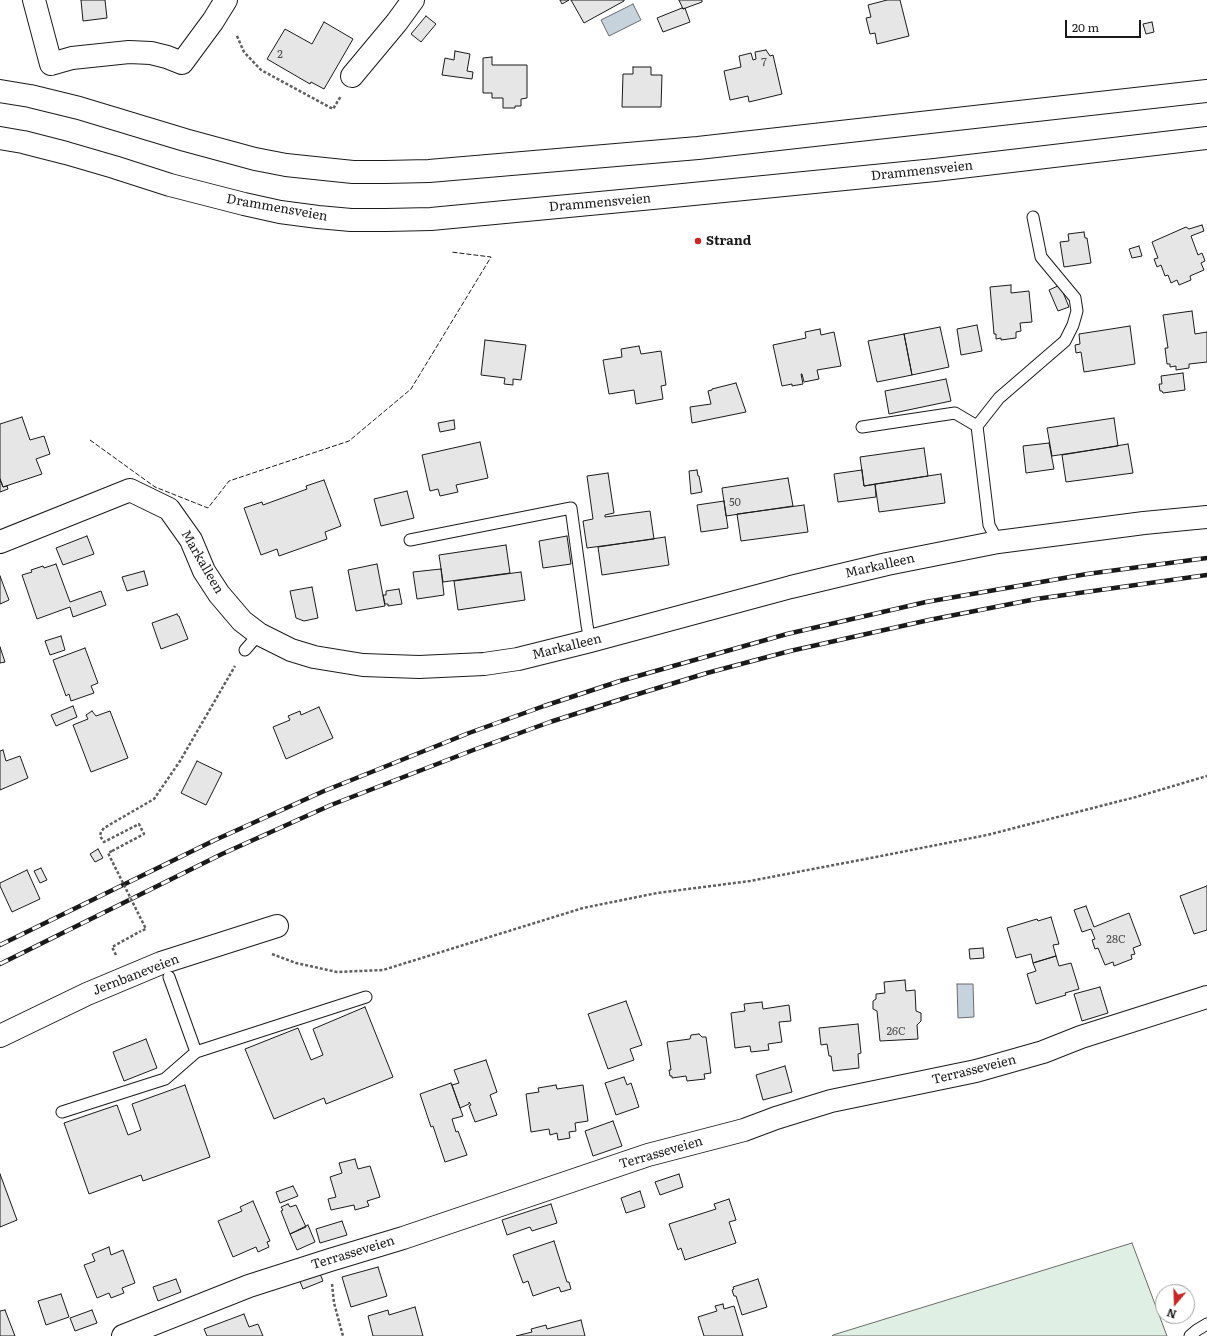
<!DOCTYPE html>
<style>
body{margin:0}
#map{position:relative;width:1207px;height:1336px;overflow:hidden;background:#fff;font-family:Literata,serif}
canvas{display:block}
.north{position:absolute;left:1155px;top:1284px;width:40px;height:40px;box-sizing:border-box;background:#fff;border:1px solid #a3a3a3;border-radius:50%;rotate:199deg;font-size:11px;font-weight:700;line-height:16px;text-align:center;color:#1a1a1a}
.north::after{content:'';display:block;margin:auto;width:14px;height:18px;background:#c62828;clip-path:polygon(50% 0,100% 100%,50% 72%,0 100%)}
.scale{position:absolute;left:1065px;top:20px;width:76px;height:18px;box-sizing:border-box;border:2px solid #1a1a1a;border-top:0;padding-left:5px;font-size:12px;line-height:14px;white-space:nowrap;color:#1a1a1a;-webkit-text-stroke:3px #fff;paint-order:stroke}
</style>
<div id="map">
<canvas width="1207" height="1336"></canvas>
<div class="north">N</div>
<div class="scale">20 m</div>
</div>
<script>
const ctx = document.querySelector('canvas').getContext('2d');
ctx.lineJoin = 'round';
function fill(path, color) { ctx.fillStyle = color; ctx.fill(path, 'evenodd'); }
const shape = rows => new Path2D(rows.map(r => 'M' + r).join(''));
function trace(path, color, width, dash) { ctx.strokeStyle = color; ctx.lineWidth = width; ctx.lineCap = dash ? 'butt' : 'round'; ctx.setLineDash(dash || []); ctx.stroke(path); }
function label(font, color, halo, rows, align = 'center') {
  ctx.font = font + ' Literata,serif'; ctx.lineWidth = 3; ctx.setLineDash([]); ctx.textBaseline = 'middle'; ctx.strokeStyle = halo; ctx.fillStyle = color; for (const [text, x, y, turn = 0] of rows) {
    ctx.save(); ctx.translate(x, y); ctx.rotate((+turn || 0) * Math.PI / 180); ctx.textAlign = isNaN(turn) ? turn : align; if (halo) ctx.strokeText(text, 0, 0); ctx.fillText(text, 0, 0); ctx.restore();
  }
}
const green = shape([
 [1132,1243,1167,1336,832,1336,833,1335,1132,1243]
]);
const water = shape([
 [633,4,641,20,609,36,601,20,633,4],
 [957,984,973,984,974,1017,958,1018,957,984]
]);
const building = shape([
 [81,0,105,0,107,18,83,21,81,0],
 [560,0,569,0,562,4,560,0],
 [571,0,624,0,624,1,584,23,571,0],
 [679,0,702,0,702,2,683,9,679,0],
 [887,0,900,0,909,36,877,44,875,33,870,34,866,18,871,17,868,5,887,0],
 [682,8,683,9,685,8,690,22,663,32,657,18,682,8],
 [426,16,436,24,421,42,411,34,426,16],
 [324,22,353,39,324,89,311,82,310,84,267,59,285,29,312,44,324,22],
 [1152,22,1154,32,1146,34,1143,24,1152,22],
 [766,50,770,56,773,55,782,94,749,102,748,96,730,100,724,71,741,67,739,56,751,53,753,60,756,59,755,52,766,50],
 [455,51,470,54,467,71,473,72,472,79,442,75,445,58,454,60,455,51],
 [492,57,492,65,527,65,527,98,521,99,521,106,515,106,515,108,503,108,503,98,492,98,492,93,483,93,483,58,492,57],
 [633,67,651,67,651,75,662,75,661,107,622,107,623,74,633,74,633,67],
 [1202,225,1204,231,1191,236,1198,255,1202,253,1205,261,1201,263,1204,270,1190,276,1191,280,1179,285,1177,280,1171,283,1168,275,1165,276,1161,265,1157,267,1154,259,1158,258,1152,242,1186,227,1189,229,1202,225],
 [1084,232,1085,238,1087,238,1091,263,1064,267,1060,242,1069,241,1068,234,1084,232],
 [1139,246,1142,256,1132,258,1129,249,1139,246],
 [1011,285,1011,293,1029,291,1032,322,1020,323,1021,331,1016,332,1016,338,1001,340,1001,338,996,339,996,334,994,334,990,287,1011,285],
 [1060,285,1069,307,1058,311,1049,290,1060,285],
 [1192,311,1195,334,1207,332,1207,362,1189,364,1189,368,1176,370,1176,366,1170,367,1170,364,1167,364,1165,348,1168,348,1163,315,1192,311],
 [977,325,982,351,961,355,957,329,977,325],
 [1130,326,1135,364,1084,372,1081,352,1076,353,1075,345,1080,344,1079,334,1130,326],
 [940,327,949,367,912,375,904,334,940,327],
 [820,329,821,335,834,332,841,366,817,370,819,379,804,382,802,374,801,374,803,384,792,386,792,384,782,386,773,345,806,338,805,332,820,329],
 [904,334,912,375,877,382,868,341,904,334],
 [485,340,526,345,521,380,513,379,513,385,504,384,505,378,481,375,485,340],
 [639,346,641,354,661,351,666,385,661,386,663,399,636,404,634,390,609,394,603,360,622,357,621,349,639,346],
 [1183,373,1185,390,1163,393,1162,391,1160,391,1159,384,1162,384,1161,376,1183,373],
 [946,379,951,401,889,414,885,391,946,379],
 [736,383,746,412,692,423,690,407,711,404,708,391,712,390,712,389,736,383],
 [22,417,30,440,44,436,50,454,36,459,42,474,3,487,0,479,0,424,22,417],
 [1114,418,1118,446,1052,456,1047,428,1114,418],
 [454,420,455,429,440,432,438,423,454,420],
 [480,442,488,478,456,485,458,492,440,496,438,489,430,491,422,455,480,442],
 [1049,443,1054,469,1026,473,1023,446,1049,443],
 [1128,444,1133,473,1066,482,1062,455,1128,444],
 [924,448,928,476,864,486,860,457,924,448],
 [697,470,698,476,699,476,702,492,691,494,689,471,697,470],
 [862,470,864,486,875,484,876,497,838,502,834,474,862,470],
 [608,473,614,513,605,515,605,517,650,511,654,539,587,548,583,521,593,519,587,476,608,473],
 [941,474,945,503,879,512,875,484,941,474],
 [788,478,793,506,726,516,722,488,788,478],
 [0,479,3,487,7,486,8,489,0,492,0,479],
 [324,480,341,526,325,532,327,539,279,556,277,549,261,555,244,508,262,502,263,505,307,489,306,486,324,480],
 [407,491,414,518,381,526,374,499,407,491],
 [724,501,728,528,701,532,697,505,724,501],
 [804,505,808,532,741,541,737,514,804,505],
 [87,536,94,554,63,565,56,548,87,536],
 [567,536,571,564,543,568,539,541,567,536],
 [665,537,669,565,602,575,598,547,665,537],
 [506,545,510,573,443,582,439,555,506,545],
 [56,564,70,602,101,591,106,605,73,617,70,607,37,619,22,575,32,572,31,570,43,566,44,568,56,564],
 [377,564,385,606,356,611,348,570,377,564],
 [441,569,444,595,417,599,413,572,441,569],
 [144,571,148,585,127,591,122,577,144,571],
 [521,572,525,600,458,610,454,581,521,572],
 [0,576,9,600,0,604,0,576],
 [312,587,318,618,304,621,296,618,290,591,312,587],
 [399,589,402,604,388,606,388,604,385,604,383,595,386,595,386,591,399,589],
 [177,614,178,616,179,616,188,639,161,649,152,623,177,614],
 [61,636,65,650,50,655,45,641,61,636],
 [0,647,5,662,0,663,0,647],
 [85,648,98,683,91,686,94,693,71,701,69,694,66,696,53,660,85,648],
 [73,706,77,717,56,726,51,715,73,706],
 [319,707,333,738,286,759,273,727,290,720,288,716,300,711,301,715,319,707],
 [92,711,96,716,110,711,128,758,91,772,73,725,88,719,86,715,92,711],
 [3,750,6,761,20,756,28,778,0,790,0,751,3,750],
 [197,761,222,773,206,805,181,793,197,761],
 [98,849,103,858,95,862,90,854,98,849],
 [41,868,47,880,40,883,34,871,41,868],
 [27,870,40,899,12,912,0,886,0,883,27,870],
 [1207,886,1207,930,1194,934,1180,896,1207,886],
 [1086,906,1094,927,1129,913,1141,945,1133,948,1135,954,1131,955,1132,959,1114,966,1113,962,1105,965,1098,948,1095,949,1092,940,1095,939,1091,929,1082,932,1074,910,1086,906],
 [1051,917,1059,944,1053,945,1056,956,1033,963,1031,954,1016,958,1007,928,1037,919,1038,921,1051,917],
 [983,948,984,958,970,959,969,949,983,948],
 [1056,956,1059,966,1071,963,1079,989,1065,993,1066,995,1036,1004,1027,974,1036,971,1033,963,1056,956],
 [905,980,906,991,915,990,916,1011,921,1013,921,1021,917,1025,918,1039,880,1041,877,1011,873,1009,873,1001,876,999,876,994,885,993,884,982,905,980],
 [1100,987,1108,1013,1082,1021,1074,994,1100,987],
 [626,1001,642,1045,630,1049,634,1060,608,1069,588,1014,626,1001],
 [762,1002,763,1009,789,1005,791,1021,779,1022,782,1042,768,1044,769,1050,751,1052,750,1046,735,1048,731,1013,745,1011,744,1004,762,1002],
 [365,1007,393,1077,326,1104,324,1098,274,1119,245,1049,298,1028,311,1060,323,1055,313,1029,365,1007],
 [858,1024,861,1053,858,1054,859,1068,833,1071,831,1056,829,1056,827,1044,821,1045,819,1028,858,1024],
 [699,1034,702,1037,706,1037,711,1073,704,1074,705,1079,687,1081,686,1076,672,1078,672,1076,670,1076,669,1070,671,1070,667,1042,690,1039,691,1035,699,1034],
 [146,1039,157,1068,124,1081,113,1052,146,1039],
 [486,1060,497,1092,490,1095,497,1115,475,1122,469,1106,471,1105,469,1102,469,1104,460,1108,452,1085,459,1083,454,1070,486,1060],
 [785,1066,792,1092,763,1100,756,1075,785,1066],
 [624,1077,627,1085,631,1083,639,1107,616,1115,605,1083,624,1077],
 [451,1083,463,1116,452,1119,456,1132,458,1131,467,1155,445,1162,433,1126,431,1127,420,1094,451,1083],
 [185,1085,210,1157,143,1181,141,1175,89,1194,64,1123,117,1105,128,1135,141,1130,132,1104,185,1085],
 [556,1085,557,1089,583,1085,588,1121,575,1123,576,1131,569,1132,570,1138,558,1140,557,1133,550,1135,549,1129,531,1132,526,1094,539,1092,538,1088,556,1085],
 [613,1121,622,1146,593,1156,585,1131,613,1121],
 [355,1159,358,1169,370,1166,380,1197,367,1201,369,1206,355,1210,354,1205,331,1210,328,1199,336,1197,330,1177,342,1173,339,1163,355,1159],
 [0,1174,17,1220,0,1227,0,1174],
 [679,1174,683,1187,660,1195,655,1182,679,1174],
 [293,1186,298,1196,280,1203,276,1192,293,1186],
 [640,1191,645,1207,626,1213,621,1198,640,1191],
 [729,1199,736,1220,729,1222,736,1243,685,1260,681,1248,678,1250,669,1224,716,1209,714,1204,729,1199],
 [253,1201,270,1241,267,1242,269,1247,258,1252,256,1247,233,1257,218,1221,242,1211,240,1207,253,1201],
 [288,1204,290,1207,296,1205,306,1227,290,1234,281,1211,283,1210,281,1207,288,1204],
 [551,1204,557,1223,532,1231,530,1227,507,1235,502,1220,551,1204],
 [342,1221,347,1235,320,1243,316,1229,342,1221],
 [308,1225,315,1242,297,1250,290,1234,308,1225],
 [554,1241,567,1282,569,1282,571,1289,561,1292,559,1287,533,1296,528,1281,523,1283,513,1255,554,1241],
 [109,1247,111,1255,123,1250,135,1283,122,1288,124,1293,111,1298,109,1293,97,1298,84,1265,95,1261,92,1254,109,1247],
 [378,1267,387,1296,351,1307,342,1277,378,1267],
 [318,1269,323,1281,303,1289,298,1277,318,1269],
 [176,1279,181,1292,158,1301,153,1287,176,1279],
 [758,1279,767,1307,742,1315,736,1296,734,1296,732,1290,734,1289,733,1287,758,1279],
 [61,1294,69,1317,46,1325,38,1301,61,1294],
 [723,1304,724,1309,734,1306,743,1336,704,1336,698,1317,717,1311,715,1306,723,1304],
 [415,1307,423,1336,373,1336,368,1316,388,1310,389,1315,415,1307],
 [5,1310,15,1336,0,1336,0,1311,5,1310],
 [92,1310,97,1323,75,1331,70,1318,92,1310],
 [244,1314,249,1327,258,1324,263,1336,207,1336,204,1329,244,1314],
 [581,1320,585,1336,516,1336,532,1332,531,1329,546,1325,547,1329,581,1320]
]);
const path = shape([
 [237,36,244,52,261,70,333,109,341,96],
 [112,851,144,834,139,824,104,842,100,836,101,832,104,828,154,799,180,761,235,666],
 [272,954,296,963,337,972,383,970,583,908,657,893,750,881,876,857,987,835,1136,797,1207,776],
 [116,955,112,947,141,931],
 [332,1284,334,1303,343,1336]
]);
const lane = shape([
 [862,427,955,413,977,426],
 [410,540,571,508,587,625,590,641],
 [998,542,989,525,977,426,999,398,1065,341,1073,325,1077,311,1075,298,1041,257,1033,217],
 [245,650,259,634],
 [196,1052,366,997],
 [62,1112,165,1079,196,1052,169,977],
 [1190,1336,1197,1330,1207,1324]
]);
const street = shape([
 [34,0,51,64,72,58,129,52,151,53,167,57,182,63,213,21,226,0],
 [352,76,397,22,413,0],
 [0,1036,87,994,161,963,277,926],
 [123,1336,249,1286,330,1260,403,1238,648,1155,744,1130,776,1118,831,1101,976,1071,1043,1052,1081,1037,1207,997]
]);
const secondary = shape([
 [0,542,130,490,169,509,191,540,204,571,219,594,242,621,259,634,291,650,314,657,363,665,419,667,484,664,518,659,590,641,791,587,887,564,998,542,1144,523,1207,517]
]);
const highway = shape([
 [0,91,30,96,79,108,185,140,255,159,286,165,324,169,353,172,385,172,429,171,698,148,1207,91],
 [0,138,23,142,66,153,114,167,170,185,244,204,280,212,318,217,351,220,386,220,431,219,663,197,935,170,1207,138]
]);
const rail = shape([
 [0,945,215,840,324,791,469,733,544,706,620,681,787,634,926,602,1087,574,1207,558],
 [0,964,222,854,331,805,476,749,550,722,625,698,707,673,790,651,929,620,1036,599,1207,575]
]);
const pathBridge = shape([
 [112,851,108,853,146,929,141,931]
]);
const fence = shape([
 [90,440,155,487,208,508,229,481,349,441,411,389,491,257,451,252]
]);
const markers = [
 [698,241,4,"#c62828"]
];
const numberNames = [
 ["2",280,55],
 ["7",764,63],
 ["50",735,503],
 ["28C",1116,940],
 ["26C",896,1032]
];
const streetNames = [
 ["Drammensveien",922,171,-6],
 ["Drammensveien",600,203,-5],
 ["Drammensveien",277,208,10],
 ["Markalleen",202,562,60],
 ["Markalleen",880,566,-13],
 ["Markalleen",567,647,-14],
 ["Jernbaneveien",136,975,-21],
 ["Terrasseveien",974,1070,-14],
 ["Terrasseveien",661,1153,-16],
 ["Terrasseveien",353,1253,-17]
];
const poiNames = [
 ["Strand",706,241]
];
fill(green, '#e0efe3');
trace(green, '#6a6a6a', 1);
fill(water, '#c6d2dc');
trace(water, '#6a6a6a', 1);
fill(building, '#e6e6e6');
trace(building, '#1a1a1a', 1);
trace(lane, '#1a1a1a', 13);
trace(street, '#1a1a1a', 24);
trace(secondary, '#1a1a1a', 24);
trace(highway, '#1a1a1a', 24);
trace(path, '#5f5f5f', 2.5, [3, 2]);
trace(lane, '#fff', 11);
trace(street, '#fff', 22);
trace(secondary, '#fff', 22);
trace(highway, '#fff', 22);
trace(rail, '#1a1a1a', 4.5);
trace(rail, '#fff', 3, [9]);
trace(pathBridge, '#5f5f5f', 2.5, [3, 2]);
trace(fence, '#1a1a1a', 1, [5, 2]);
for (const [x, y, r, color] of markers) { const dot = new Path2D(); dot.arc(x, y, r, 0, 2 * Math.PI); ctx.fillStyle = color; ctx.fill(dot); trace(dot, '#fff', 1.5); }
label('11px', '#4d4d4d', null, numberNames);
label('13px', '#1a1a1a', '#fff', streetNames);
label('bold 13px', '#1a1a1a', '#fff', poiNames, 'left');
</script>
